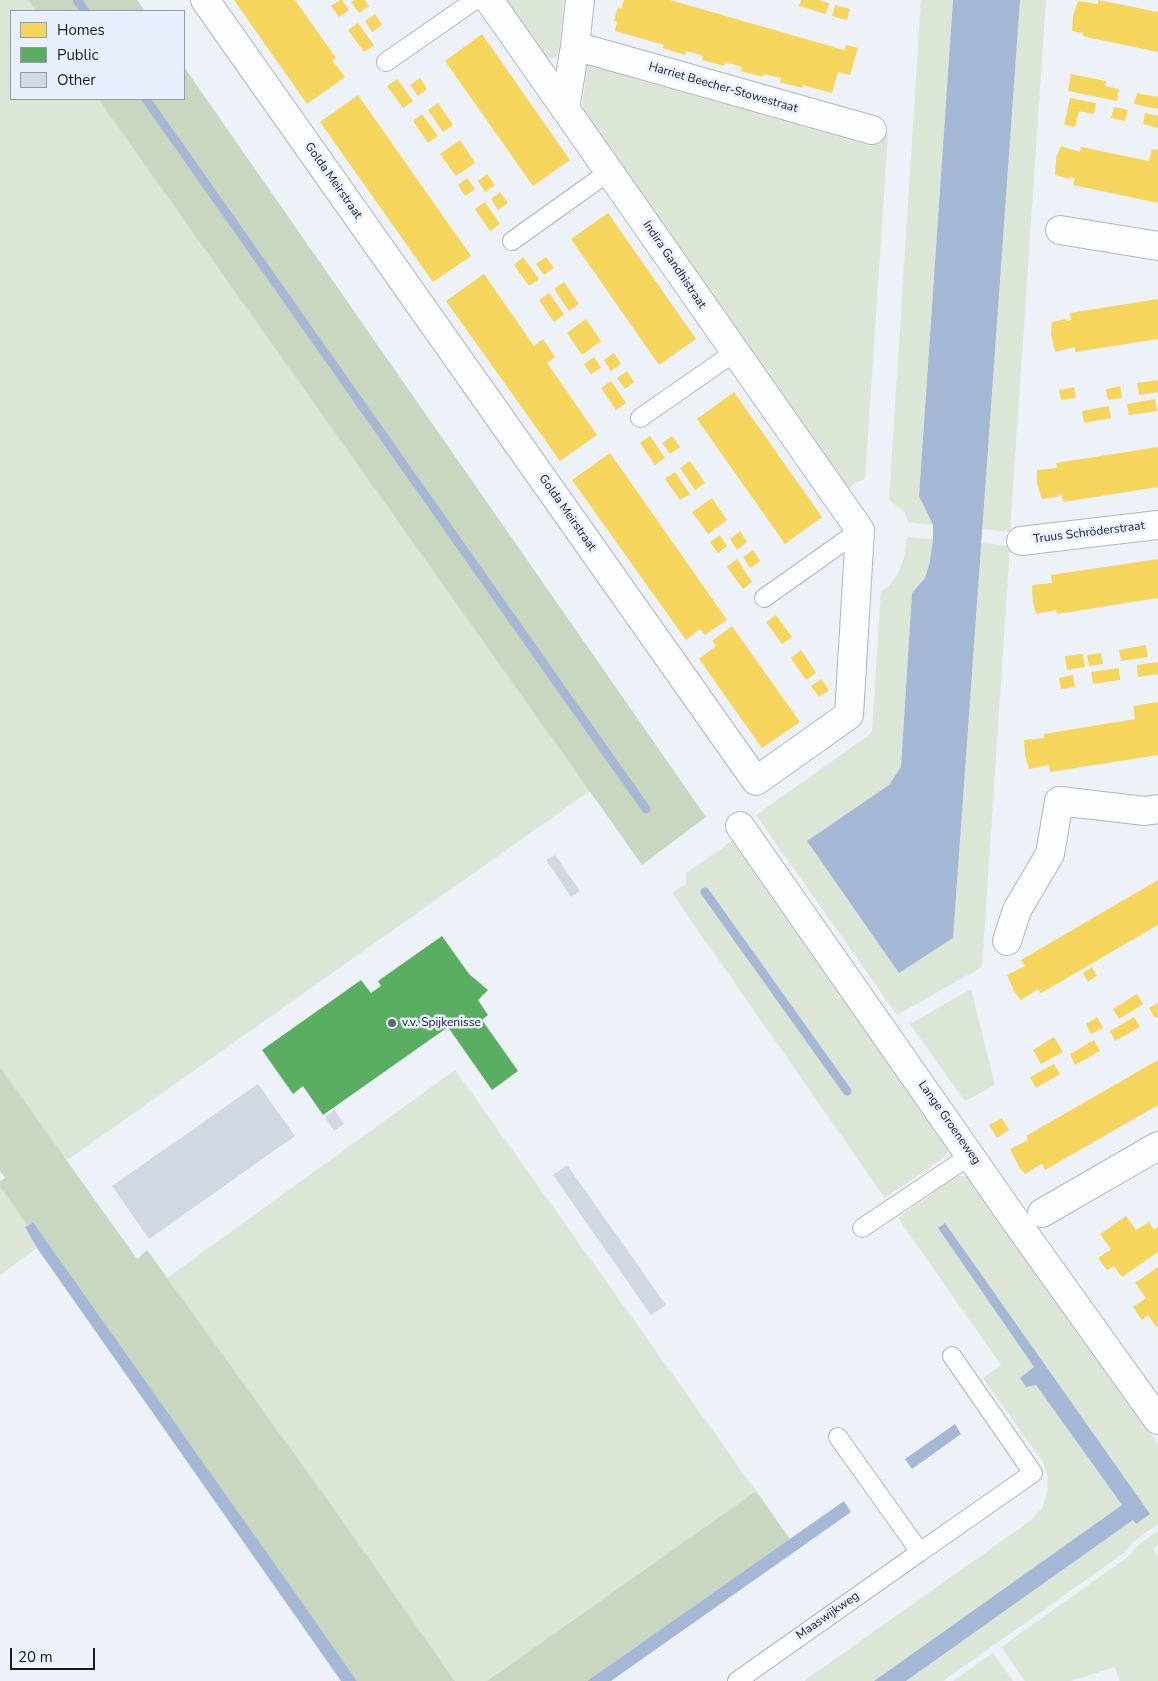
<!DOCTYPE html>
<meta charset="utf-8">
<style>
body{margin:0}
#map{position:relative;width:1158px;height:1681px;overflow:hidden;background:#edf1f8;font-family:"Nunito Sans",sans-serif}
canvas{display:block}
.legend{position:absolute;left:10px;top:10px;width:175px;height:90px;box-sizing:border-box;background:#e8f0fd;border:1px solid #949ba6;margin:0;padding:6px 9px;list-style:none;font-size:15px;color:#171c23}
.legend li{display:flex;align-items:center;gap:10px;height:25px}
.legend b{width:25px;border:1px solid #949ba6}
.scale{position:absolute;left:10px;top:1648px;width:85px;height:22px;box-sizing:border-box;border:2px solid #171c23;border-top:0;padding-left:6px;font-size:15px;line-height:18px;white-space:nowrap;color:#171c23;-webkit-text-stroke:4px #e8f0fd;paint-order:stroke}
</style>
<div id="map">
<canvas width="1158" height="1681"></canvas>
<ul class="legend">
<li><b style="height:14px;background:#f6d55c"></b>Homes</li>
<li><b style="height:14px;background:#5aae61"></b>Public</li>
<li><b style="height:14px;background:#d1d8e1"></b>Other</li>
</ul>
<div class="scale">20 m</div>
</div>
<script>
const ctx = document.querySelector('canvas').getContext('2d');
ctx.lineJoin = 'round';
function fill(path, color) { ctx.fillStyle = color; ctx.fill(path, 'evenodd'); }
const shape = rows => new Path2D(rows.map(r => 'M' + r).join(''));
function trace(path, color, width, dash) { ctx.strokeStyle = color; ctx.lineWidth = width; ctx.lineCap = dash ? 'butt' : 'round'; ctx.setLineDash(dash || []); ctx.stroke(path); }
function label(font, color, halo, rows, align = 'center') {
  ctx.font = font + ' "Nunito Sans",sans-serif'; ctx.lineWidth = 5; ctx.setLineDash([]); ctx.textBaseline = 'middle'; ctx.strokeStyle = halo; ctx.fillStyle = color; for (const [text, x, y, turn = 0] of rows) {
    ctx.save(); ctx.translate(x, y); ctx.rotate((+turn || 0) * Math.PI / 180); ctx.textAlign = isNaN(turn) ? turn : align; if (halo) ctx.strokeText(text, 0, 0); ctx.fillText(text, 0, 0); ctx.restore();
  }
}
const green = shape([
 [0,0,28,0,36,11,11,11,11,99,98,99,590,791,66,1161,0,1067],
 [504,0,564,0,559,50,556,57,549,59,543,55],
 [921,0,953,0,919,496,933,525,908,522,905,512,889,500],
 [1020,0,1046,0,1010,532,981,529],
 [587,65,871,146,872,133,888,134,865,479,855,483,846,492,735,335,735,326,582,111],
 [907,537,933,539,930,561,925,578,912,593,901,767,890,785,807,841,953,938,980,543,1010,546,982,967,897,1015,756,815,869,735,872,731,881,592,889,586,898,574,904,558],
 [738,837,949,1147,946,1154,942,1159,885,1198,674,896,673,892,686,884,686,873],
 [971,989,995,1085,965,1101,910,1024],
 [455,1070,756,1491,487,1681,455,1681,335,1510,167,1278],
 [957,1176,964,1176,971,1179,1158,1444,1158,1524,1134,1541,1124,1553,943,1681,906,1681,1133,1520,1135,1523,1041,1362,945,1223,938,1228,1034,1367,1020,1378,1036,1385,1122,1505,874,1681,804,1681,1030,1521,1042,1508,1047,1493,1048,1476,1043,1462,983,1378,1001,1365,898,1218],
 [0,1187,27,1225,25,1227,37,1248,0,1275],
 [1158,1531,1158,1545,1153,1549,1158,1556,1158,1681,1120,1681,1115,1667,1070,1681,1025,1681,1001,1647,1128,1557,1138,1545],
 [993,1653,1013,1681,953,1681]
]);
const forest = shape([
 [28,0,137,0,145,11,36,11],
 [184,67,706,817,642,865,98,99,184,99],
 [0,1067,137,1259,147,1250,335,1510,455,1681,357,1681,33,1222,27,1225,0,1187,0,1181,5,1178,0,1171],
 [756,1491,790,1539,587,1681,487,1681]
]);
const water = shape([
 [953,0,1020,0,953,938,899,973,807,841,889,785,901,767,912,593,925,578,930,561,933,539,933,525,919,496],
 [33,1222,296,1594,357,1681,341,1681,37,1248,25,1227],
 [945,1223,1150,1514,1136,1524,1133,1520,906,1681,874,1681,1122,1505,1036,1385,1026,1387,1020,1378,1034,1367,938,1228],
 [955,1424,961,1434,912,1469,905,1459],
 [844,1501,851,1512,611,1681,587,1681]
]);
const homes = shape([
 [234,0,295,0,336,58,332,60,345,77,307,104],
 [340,0,342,0,349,10,339,17,331,6],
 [354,0,365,0,369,6,359,13,351,2],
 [624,0,670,0,844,50,846,45,858,48,850,75,838,72,832,93,803,85,802,88,780,82,781,78,764,74,763,77,741,71,742,67,725,62,724,66,702,60,703,56,694,53,686,51,685,55,663,48,664,45,615,31,617,22,614,21,618,7,621,9],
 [801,0,819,0,829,3,826,14,799,6],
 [1098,0,1158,12,1158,52,1091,38,1083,36,1083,33,1072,31,1073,16,1078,1,1098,4],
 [835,5,850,9,847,20,832,16],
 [375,14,382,25,372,32,365,21],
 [358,23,374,45,364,52,348,30],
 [482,34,570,160,533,186,445,61],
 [1071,74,1106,81,1105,86,1119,89,1117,101,1068,91],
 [420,78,427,89,418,96,410,85],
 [397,79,413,101,403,108,387,86],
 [1137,93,1158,97,1158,109,1134,104],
 [358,95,471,256,433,282,320,122],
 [1070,98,1096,103,1094,114,1079,111,1075,127,1064,125],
 [438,103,453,125,443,132,428,110],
 [1114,107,1128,110,1125,121,1111,118],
 [1145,113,1158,116,1158,128,1143,124],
 [422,114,438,136,428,143,413,121],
 [460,140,475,163,456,176,440,154],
 [1061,146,1080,152,1081,147,1149,161,1152,149,1158,150,1158,203,1073,185,1075,178,1070,177,1070,179,1055,175,1056,158],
 [487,174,495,185,485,192,478,181],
 [467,178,475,189,465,196,458,185],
 [500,192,508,203,498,210,491,199],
 [485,202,500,224,490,231,475,209],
 [608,213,696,339,659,365,571,239],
 [523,257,539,279,529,286,514,265],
 [546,257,554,268,544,275,536,264],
 [484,274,534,346,543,339,555,357,547,363,597,435,560,461,446,301],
 [564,282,579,304,569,311,554,289],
 [549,293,564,314,554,322,539,300],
 [1158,299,1158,339,1075,352,1075,347,1055,352,1051,334,1052,322,1066,319,1067,321,1071,320,1070,313],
 [586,319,601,341,582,355,567,333],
 [614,353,621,364,611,371,604,360],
 [594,357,601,368,591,374,584,364],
 [627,371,634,382,625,389,617,378],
 [1158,380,1158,392,1139,395,1137,383],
 [611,381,626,403,616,410,601,388],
 [1120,386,1122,398,1108,400,1106,389],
 [1074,387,1076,398,1061,400,1059,390],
 [734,392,822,517,785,544,697,419],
 [1155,399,1157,411,1129,415,1127,404],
 [1109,406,1111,418,1084,423,1082,411],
 [650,436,665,458,655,465,640,443],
 [672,436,680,447,670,454,662,443],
 [1158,447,1158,487,1063,502,1062,494,1057,495,1058,497,1042,499,1037,484,1037,470,1057,468,1056,463],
 [610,453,727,620,705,635,700,629,686,640,572,480],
 [690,461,705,483,695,490,680,468],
 [675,472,690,494,680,500,665,479],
 [712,498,727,520,708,534,692,512],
 [740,531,747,542,737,550,730,539],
 [720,535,727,546,718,553,710,542],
 [753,550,760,561,750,568,743,557],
 [737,559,752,582,743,589,727,567],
 [1158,559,1158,598,1057,614,1056,610,1036,614,1033,603,1032,585,1052,583,1051,575],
 [776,615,792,637,782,644,766,622],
 [732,626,800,722,762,748,699,659,716,646,712,641],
 [1146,645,1148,657,1121,661,1119,650],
 [801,650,816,673,806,680,791,658],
 [1101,653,1103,664,1089,666,1087,655],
 [1083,654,1085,667,1067,670,1065,656],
 [1158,662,1158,674,1138,677,1137,665],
 [1119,668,1120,680,1093,684,1091,672],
 [1073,675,1075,687,1061,689,1059,678],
 [821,679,829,690,819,697,811,686],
 [1158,702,1158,755,1050,772,1049,765,1029,769,1025,755,1024,740,1044,738,1044,734,1135,719,1133,706],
 [1158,880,1158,925,1041,993,1038,989,1021,1000,1014,991,1007,975,1025,966,1021,960],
 [1092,967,1097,976,1088,982,1083,973],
 [1137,994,1143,1004,1119,1019,1113,1009],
 [1158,1003,1158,1017,1155,1018,1149,1008],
 [1097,1017,1103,1028,1091,1034,1086,1024],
 [1134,1017,1140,1027,1115,1041,1110,1031],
 [1054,1037,1063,1052,1041,1064,1033,1050],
 [1094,1040,1100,1051,1075,1065,1070,1054],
 [1158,1060,1158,1105,1045,1170,1042,1164,1025,1174,1019,1167,1010,1149,1028,1140,1026,1136],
 [1054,1064,1060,1074,1036,1088,1030,1077],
 [1002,1118,1009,1130,997,1138,989,1125],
 [1126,1216,1136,1230,1149,1222,1154,1230,1158,1227,1158,1252,1122,1277,1114,1266,1107,1270,1098,1258,1111,1249,1100,1234],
 [1158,1267,1158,1326,1156,1327,1148,1315,1142,1320,1133,1307,1146,1298,1135,1283]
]);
const public = shape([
 [442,936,469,974,488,990,478,1000,488,1015,482,1020,518,1071,492,1090,448,1027,323,1115,303,1086,293,1094,262,1050,361,980,371,993,381,986,378,981]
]);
const stream = shape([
 [77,0,85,11],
 [146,99,646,809],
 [705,892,847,1091]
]);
const building = shape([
 [555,855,580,891,571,897,546,860],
 [258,1084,295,1136,149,1239,112,1186],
 [334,1110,344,1124,334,1131,325,1117],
 [567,1165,666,1305,651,1315,553,1175]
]);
const lane = shape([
 [386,62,475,0],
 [512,241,610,171],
 [640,418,735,352],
 [764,598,860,530],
 [862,1228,971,1155],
 [838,1437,920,1552,1033,1473,952,1356],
 [737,1681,920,1552]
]);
const street = shape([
 [205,0,756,781,849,715,860,530,489,0],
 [575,46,872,130],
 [565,109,575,46,580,0],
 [1060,230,1158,246],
 [1021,541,1158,525],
 [740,826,1019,1226,1158,1420],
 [1007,941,1017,910,1050,854,1059,801,1145,811,1158,809],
 [1042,1213,1158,1146]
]);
const markers = [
 [392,1023,5,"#62676e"]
];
const streetNames = [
 ["Harriet Beecher-Stowestraat",723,88,16],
 ["Golda Meirstraat",333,181,55],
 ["Indira Gandhistraat",674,265,56],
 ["Golda Meirstraat",567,513,55],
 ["Truus Schröderstraat",1089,533,-7],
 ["Lange Groeneweg",949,1123,55],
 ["Maaswijkweg",828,1616,-35]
];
const poiNames = [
 ["v.v. Spijkenisse",402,1023]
];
fill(green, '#dce6d7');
fill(forest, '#cad7c0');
fill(water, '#a4b8d6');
fill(homes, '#f6d55c');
fill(public, '#5aae61');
trace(stream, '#a4b8d6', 9);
fill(building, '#d1d8e1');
trace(lane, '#b1b5bc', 20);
trace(street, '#b1b5bc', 30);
trace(lane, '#fcfdfe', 18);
trace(street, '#fcfdfe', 28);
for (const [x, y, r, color] of markers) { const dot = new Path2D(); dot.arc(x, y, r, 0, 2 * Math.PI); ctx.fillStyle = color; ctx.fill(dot); trace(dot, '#e8f0fd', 2); }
label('12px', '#171c23', '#e8f0fd', streetNames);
label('12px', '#171c23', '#e8f0fd', poiNames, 'left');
</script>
